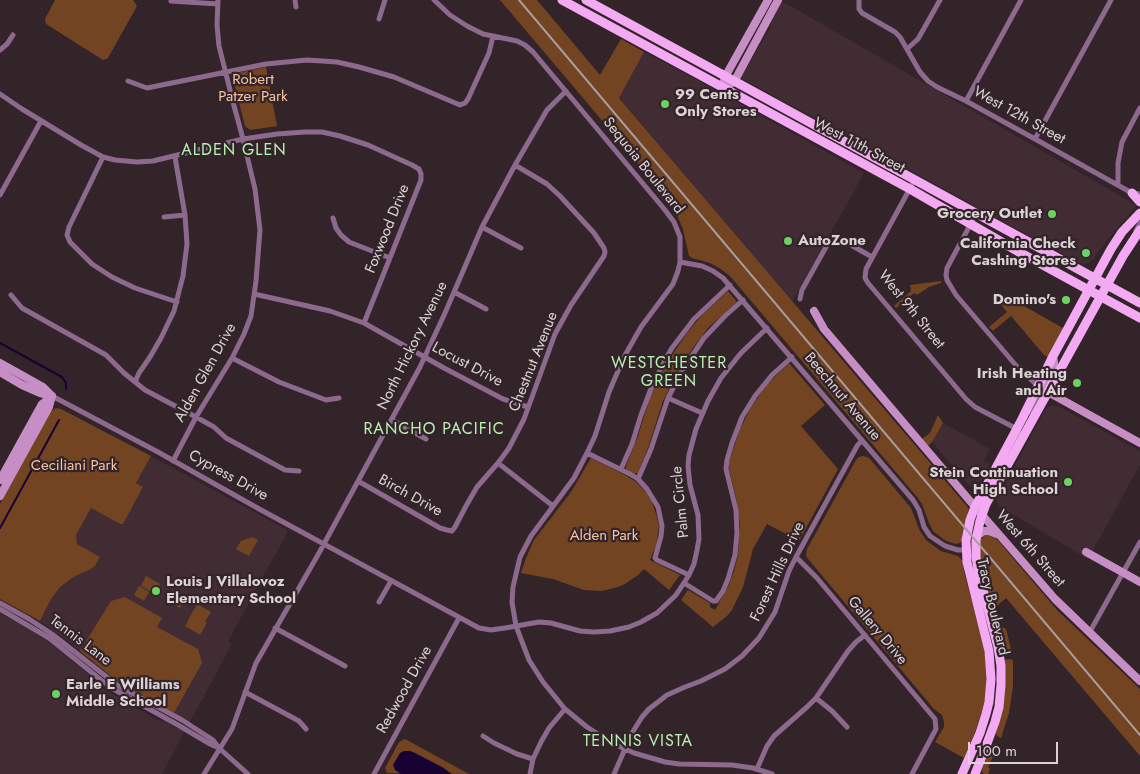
<!DOCTYPE html>
<style>
body{margin:0}
#map{position:relative;width:1140px;height:774px;overflow:hidden;background:#322429;font-family:Jost,sans-serif}
canvas{display:block}
.scale{position:absolute;left:968px;top:742px;width:90px;height:22px;box-sizing:border-box;border:2px solid #dcd2d5;border-top:0;padding-left:6px;font-size:15px;line-height:18px;white-space:nowrap;color:#dcd2d5;-webkit-text-stroke:4px #322429;paint-order:stroke}
</style>
<div id="map">
<canvas width="1140" height="774"></canvas>
<div class="scale">100 m</div>
</div>
<script>
const ctx = document.querySelector('canvas').getContext('2d');
ctx.lineJoin = 'round';
function fill(path, color) { ctx.fillStyle = color; ctx.fill(path, 'evenodd'); }
const shape = rows => new Path2D(rows.map(r => 'M' + r).join(''));
function trace(path, color, width, dash) { ctx.strokeStyle = color; ctx.lineWidth = width; ctx.lineCap = dash ? 'butt' : 'round'; ctx.setLineDash(dash || []); ctx.stroke(path); }
function label(font, color, halo, rows, align = 'center') {
  ctx.font = font + ' Jost,sans-serif'; ctx.lineWidth = 4.5; ctx.setLineDash([]); ctx.textBaseline = 'middle'; ctx.strokeStyle = halo; ctx.fillStyle = color; for (const [text, x, y, turn = 0] of rows) {
    ctx.save(); ctx.translate(x, y); ctx.rotate((+turn || 0) * Math.PI / 180); ctx.textAlign = isNaN(turn) ? turn : align; if (halo) ctx.strokeText(text, 0, 0); ctx.fillText(text, 0, 0); ctx.restore();
  }
}
const built = shape([
 [776,0,780,0,1131,202,1135,205,1135,208,1123,221,1097,253,1094,259,1089,263,1084,264,1079,263,741,78,770,28],
 [644,52,692,77,864,173,792,302,619,97],
 [1050,406,1058,406,1140,451,1140,465,1088,559,999,506,997,503,997,499,1046,408],
 [943,423,990,449,984,461,990,464,976,490,973,490,932,442],
 [151,456,287,530,287,533,228,641,232,644,190,722,117,681,68,641,40,621,51,599,60,587,75,576,91,569,95,566,100,557,77,544,76,535,91,508,120,524,123,524,143,487,136,483],
 [0,613,28,629,50,643,90,676,96,683,104,689,157,720,166,722,184,732,162,774,0,774]
]);
const green = shape([
 [55,0,133,0,137,6,108,58,103,60,46,24,45,19],
 [500,0,537,0,600,75,621,39,644,52,619,98,966,505,969,509,963,530,962,540,960,543,956,544,946,541,933,531,929,523,922,504,917,497,730,276,721,269,710,263,692,258,689,256,683,229,676,213,677,209],
 [266,67,277,126,250,130,245,126,233,79,237,73],
 [941,281,941,283,929,287,917,295,914,293,896,308,894,306,911,291,910,285],
 [728,291,737,302,708,328,693,348,680,367,663,401,648,448,638,473,634,474,626,469,626,466,638,436,650,397,658,380,668,361,687,333,702,315],
 [999,292,1063,328,1048,357,1044,355,1011,316,993,331,989,327,1007,312,994,296],
 [789,363,825,405,801,426,838,469,799,541,767,524,753,549,743,587,732,610,727,616,713,627,681,600,688,590,710,603,710,607,715,610,728,587,734,571,738,555,740,525,736,498,729,470,729,462,740,429,751,407,767,384],
 [56,408,61,409,151,456,136,483,143,487,123,524,120,524,91,508,76,535,77,544,100,557,95,566,91,569,75,576,60,587,51,599,40,621,0,599,0,504,50,412],
 [938,415,943,423,932,442,928,446,922,439,930,433],
 [863,456,867,457,870,459,911,508,920,531,927,541,941,551,958,556,963,561,964,572,984,646,987,673,986,696,983,708,976,730,964,758,935,742,944,727,944,722,942,715,934,709,809,560,806,556,807,549,856,460,859,457],
 [591,458,623,474,635,481,645,491,652,502,656,514,659,526,656,545,650,560,680,575,669,590,644,569,638,575,625,584,618,587,602,591,584,590,553,579,521,573,526,558,534,540,571,492],
 [988,534,995,537,1057,610,1140,689,1140,756,1006,598,996,607,1001,626,1006,629,1011,649,1007,651,1003,651,980,560,980,540,984,536],
 [253,537,258,540,249,556,236,549,241,541],
 [146,576,160,584,155,594,141,586],
 [139,586,149,592,144,601,134,595],
 [172,590,185,598,180,608,166,600],
 [125,597,162,618,157,627,198,649,202,663,174,713,117,681,80,651,111,601],
 [197,604,211,612,205,621,207,623,200,635,185,626],
 [1008,659,1013,660,1013,686,1009,713,1001,738,997,736,996,733,1000,721,1004,660],
 [405,739,469,774,387,773,385,768,399,742],
 [994,745,998,746,988,767,990,769,988,774,984,774,982,772,982,770,991,747]
]);
const water = shape([
 [404,751,410,751,415,753,442,767,452,774,401,774,395,770,393,765,400,753]
]);
const stream = shape([
 [0,343,62,377,66,383,66,389],
 [0,528,59,420]
]);
const street = shape([
 [295,0,296,7],
 [434,0,450,15,467,26,483,34,517,41,525,45,533,52,665,210,674,222,680,237,680,262,678,271,673,284,641,327,624,357,609,392,595,436,587,453,574,478,531,536,520,557,513,587,512,602,516,626,529,660,543,682,565,709,587,727,614,744,634,753,665,762,679,764,732,765,753,768,772,774],
 [859,0,859,9,862,13,895,32,900,37,920,72,928,81,937,87,966,101,1035,139,1132,193,1140,194],
 [171,1,218,4],
 [379,19,385,0],
 [907,49,918,39,940,0],
 [0,50,7,44,13,35],
 [128,81,147,88,266,64,307,60,337,62,359,67,394,77,460,105,465,103,468,99,489,53,493,36],
 [0,94,22,109,81,145,103,157,115,160,137,162,153,161,243,139,277,134,305,132,322,132,340,136,368,145,412,165,419,169,421,174,421,180,364,323],
 [966,101,1021,0],
 [1035,139,1111,0],
 [103,157,69,227,67,235,70,242,92,264,112,277,135,288,177,302],
 [914,181,866,269,865,278,868,283,966,399,975,407,1017,429,1019,434,1009,453,1008,459],
 [1118,185,1118,163,1122,142,1140,108],
 [0,195,41,121],
 [976,214,947,268,946,275,947,280,956,295,1019,369,1038,386,1041,393,1032,412,1032,417],
 [164,217,185,215],
 [333,218,336,228,341,235,349,242,390,258],
 [482,227,521,248],
 [1136,231,1140,223],
 [680,262,702,266,713,271,723,278,913,500,919,510,924,527,930,536,945,546,958,550,968,550],
 [454,292,486,309],
 [254,294,330,311,364,323,444,368,503,399,528,407],
 [11,295,22,308,106,355,124,373,145,390,196,417,214,427,226,438,285,470,299,471],
 [800,299,802,290,831,238,837,237,872,257],
 [232,358,279,382,326,400,339,398],
 [135,382,139,373,150,357,161,338,174,311,183,276,187,244,185,215,175,157],
 [52,396,158,452,261,510,479,628,491,630,505,628,539,622,551,623,580,631,594,632,610,631,629,627,641,622,657,613,676,595,689,575,694,564,697,550,699,539,698,515,690,485,688,466,689,455,696,429,708,401,721,378,741,353,767,328],
 [668,398,702,413],
 [392,420,426,439],
 [587,453,630,474,638,479,647,489,658,507,662,526,661,536,655,558,657,560,689,575],
 [173,461,196,417,232,358,244,334,251,316,256,281,260,230,255,189,243,139,233,102,219,46,217,25,218,0],
 [498,463,553,506],
 [621,469,632,444,641,415,652,386,665,360,672,348,694,319,730,285],
 [638,479,651,449,668,398,683,369,704,338,725,316,743,300],
 [358,481,440,528,447,530,452,531,455,527,466,506,477,487,498,463,509,448,524,419,555,334,571,305,604,256,605,252,604,248,594,233,560,196,547,184,515,165],
 [796,557,817,578,935,719,936,729,912,774],
 [684,583,713,601,716,601,723,591,728,579,735,555,737,533,736,510,726,469,727,460,732,443,742,417,755,396,772,375,792,357],
 [379,602,391,581],
 [0,603,29,619,52,634,117,685,182,720,213,740,219,748,248,774],
 [0,609,49,638,101,680,115,690,178,725,210,744,219,748],
 [275,628,345,666],
 [1089,632,1092,628,1140,542],
 [245,692,299,721,306,729],
 [816,698,832,711,847,727],
 [483,736,494,743,517,754,533,759],
 [757,769,767,746,774,736,807,707,816,698,848,651,856,642,865,635],
 [204,774,232,729,256,663,319,553,420,367,445,313,482,227,515,165,547,110,566,91],
 [374,774,459,618],
 [530,774,533,759,541,742,549,728,565,709],
 [614,774,632,733,642,717,649,709,667,695,685,687,701,681,725,669,742,656,759,638,775,612,789,571,796,557,857,446,862,440]
]);
const secondary = shape([
 [724,81,725,77,768,0],
 [723,88,734,82,778,0],
 [814,311,824,329,970,501,1055,599,1140,681],
 [1053,356,1054,362,1054,367,1046,386,1048,392,1140,443],
 [0,363,43,387,52,396],
 [0,372,22,385,40,393,52,396],
 [0,480,42,404,52,396],
 [0,496,49,407,52,396],
 [976,536,984,531,989,531,997,534],
 [1086,552,1140,582]
]);
const primary = shape([
 [562,0,910,189,1019,252,1140,318],
 [586,0,1140,303],
 [1132,193,1140,202],
 [962,774,980,733,986,714,989,702,991,679,989,651,967,562,966,540,970,520,975,507,1022,419,1053,356,1111,249,1122,232,1140,213],
 [975,774,985,749,995,722,999,707,1001,685,1001,666,998,647,979,575,976,557,976,540,980,521,986,504,1123,256,1140,230]
]);
const rail = shape([
 [519,0,1140,735]
]);
const markers = [
 [665,104,5,"#6bd362"],
 [1052,214,5,"#6bd362"],
 [788,241,5,"#6bd362"],
 [1086,253,5,"#6bd362"],
 [1066,300,5,"#6bd362"],
 [1077,383,5,"#6bd362"],
 [1068,482,5,"#6bd362"],
 [156,591,5,"#6bd362"],
 [56,694,5,"#6bd362"]
];
const parkNames = [
 ["Robert",253,80],
 ["Patzer Park",253,97],
 ["Ceciliani Park",74,466],
 ["Alden Park",604,536]
];
const poiNames = [
 ["99 Cents",675,95,"left"],
 ["Only Stores",675,112,"left"],
 ["Grocery Outlet",1042,214],
 ["AutoZone",798,241,"left"],
 ["California Check",1076,244],
 ["Cashing Stores",1076,261],
 ["Domino's",1056,300],
 ["Irish Heating",1067,374],
 ["and Air",1067,391],
 ["Stein Continuation",1058,473],
 ["High School",1058,490],
 ["Louis J Villalovoz",166,582,"left"],
 ["Elementary School",166,599,"left"],
 ["Earle E Williams",66,685,"left"],
 ["Middle School",66,702,"left"]
];
const streetNames = [
 ["West 12th Street",1019,116,29],
 ["West 11th Street",859,146,28],
 ["Sequoia Boulevard",643,166,51],
 ["Foxwood Drive",388,229,-68],
 ["West 9th Street",911,310,51],
 ["North Hickory Avenue",413,346,-64],
 ["Chestnut Avenue",534,362,-68],
 ["Locust Drive",467,365,28],
 ["Alden Glen Drive",206,373,-61],
 ["Beechnut Avenue",842,397,50],
 ["Cypress Drive",228,476,29],
 ["Birch Drive",410,496,29],
 ["Palm Circle",681,502,-96],
 ["West 6th Street",1030,549,49],
 ["Forest Hills Drive",778,572,-65],
 ["Tracy Boulevard",992,607,77],
 ["Gallery Drive",877,631,50],
 ["Tennis Lane",80,641,37],
 ["Redwood Drive",405,690,-61]
];
const neighbourhoodNames = [
 ["ALDEN GLEN",234,151],
 ["WESTCHESTER",669,364],
 ["GREEN",669,382],
 ["RANCHO PACIFIC",434,430],
 ["TENNIS VISTA",638,742]
];
fill(built, '#412c34');
fill(green, '#734422');
fill(water, '#170232');
trace(stream, '#170232', 2);
trace(street, '#8d6a8d', 5);
trace(secondary, '#c78ec6', 8);
trace(primary, '#f3aaf3', 9);
trace(rail, '#a89da1', 2);
for (const [x, y, r, color] of markers) { const dot = new Path2D(); dot.arc(x, y, r, 0, 2 * Math.PI); ctx.fillStyle = color; ctx.fill(dot); trace(dot, '#322429', 2); }
label('15px', '#f6c4a3', '#322429', parkNames);
label('bold 15px', '#dcd2d5', '#322429', poiNames, 'right');
label('15px', '#dcd2d5', '#322429', streetNames);
ctx.letterSpacing = '1px';
label('16px', '#b9f0b3', '#322429', neighbourhoodNames);
ctx.letterSpacing = '0px';
</script>
